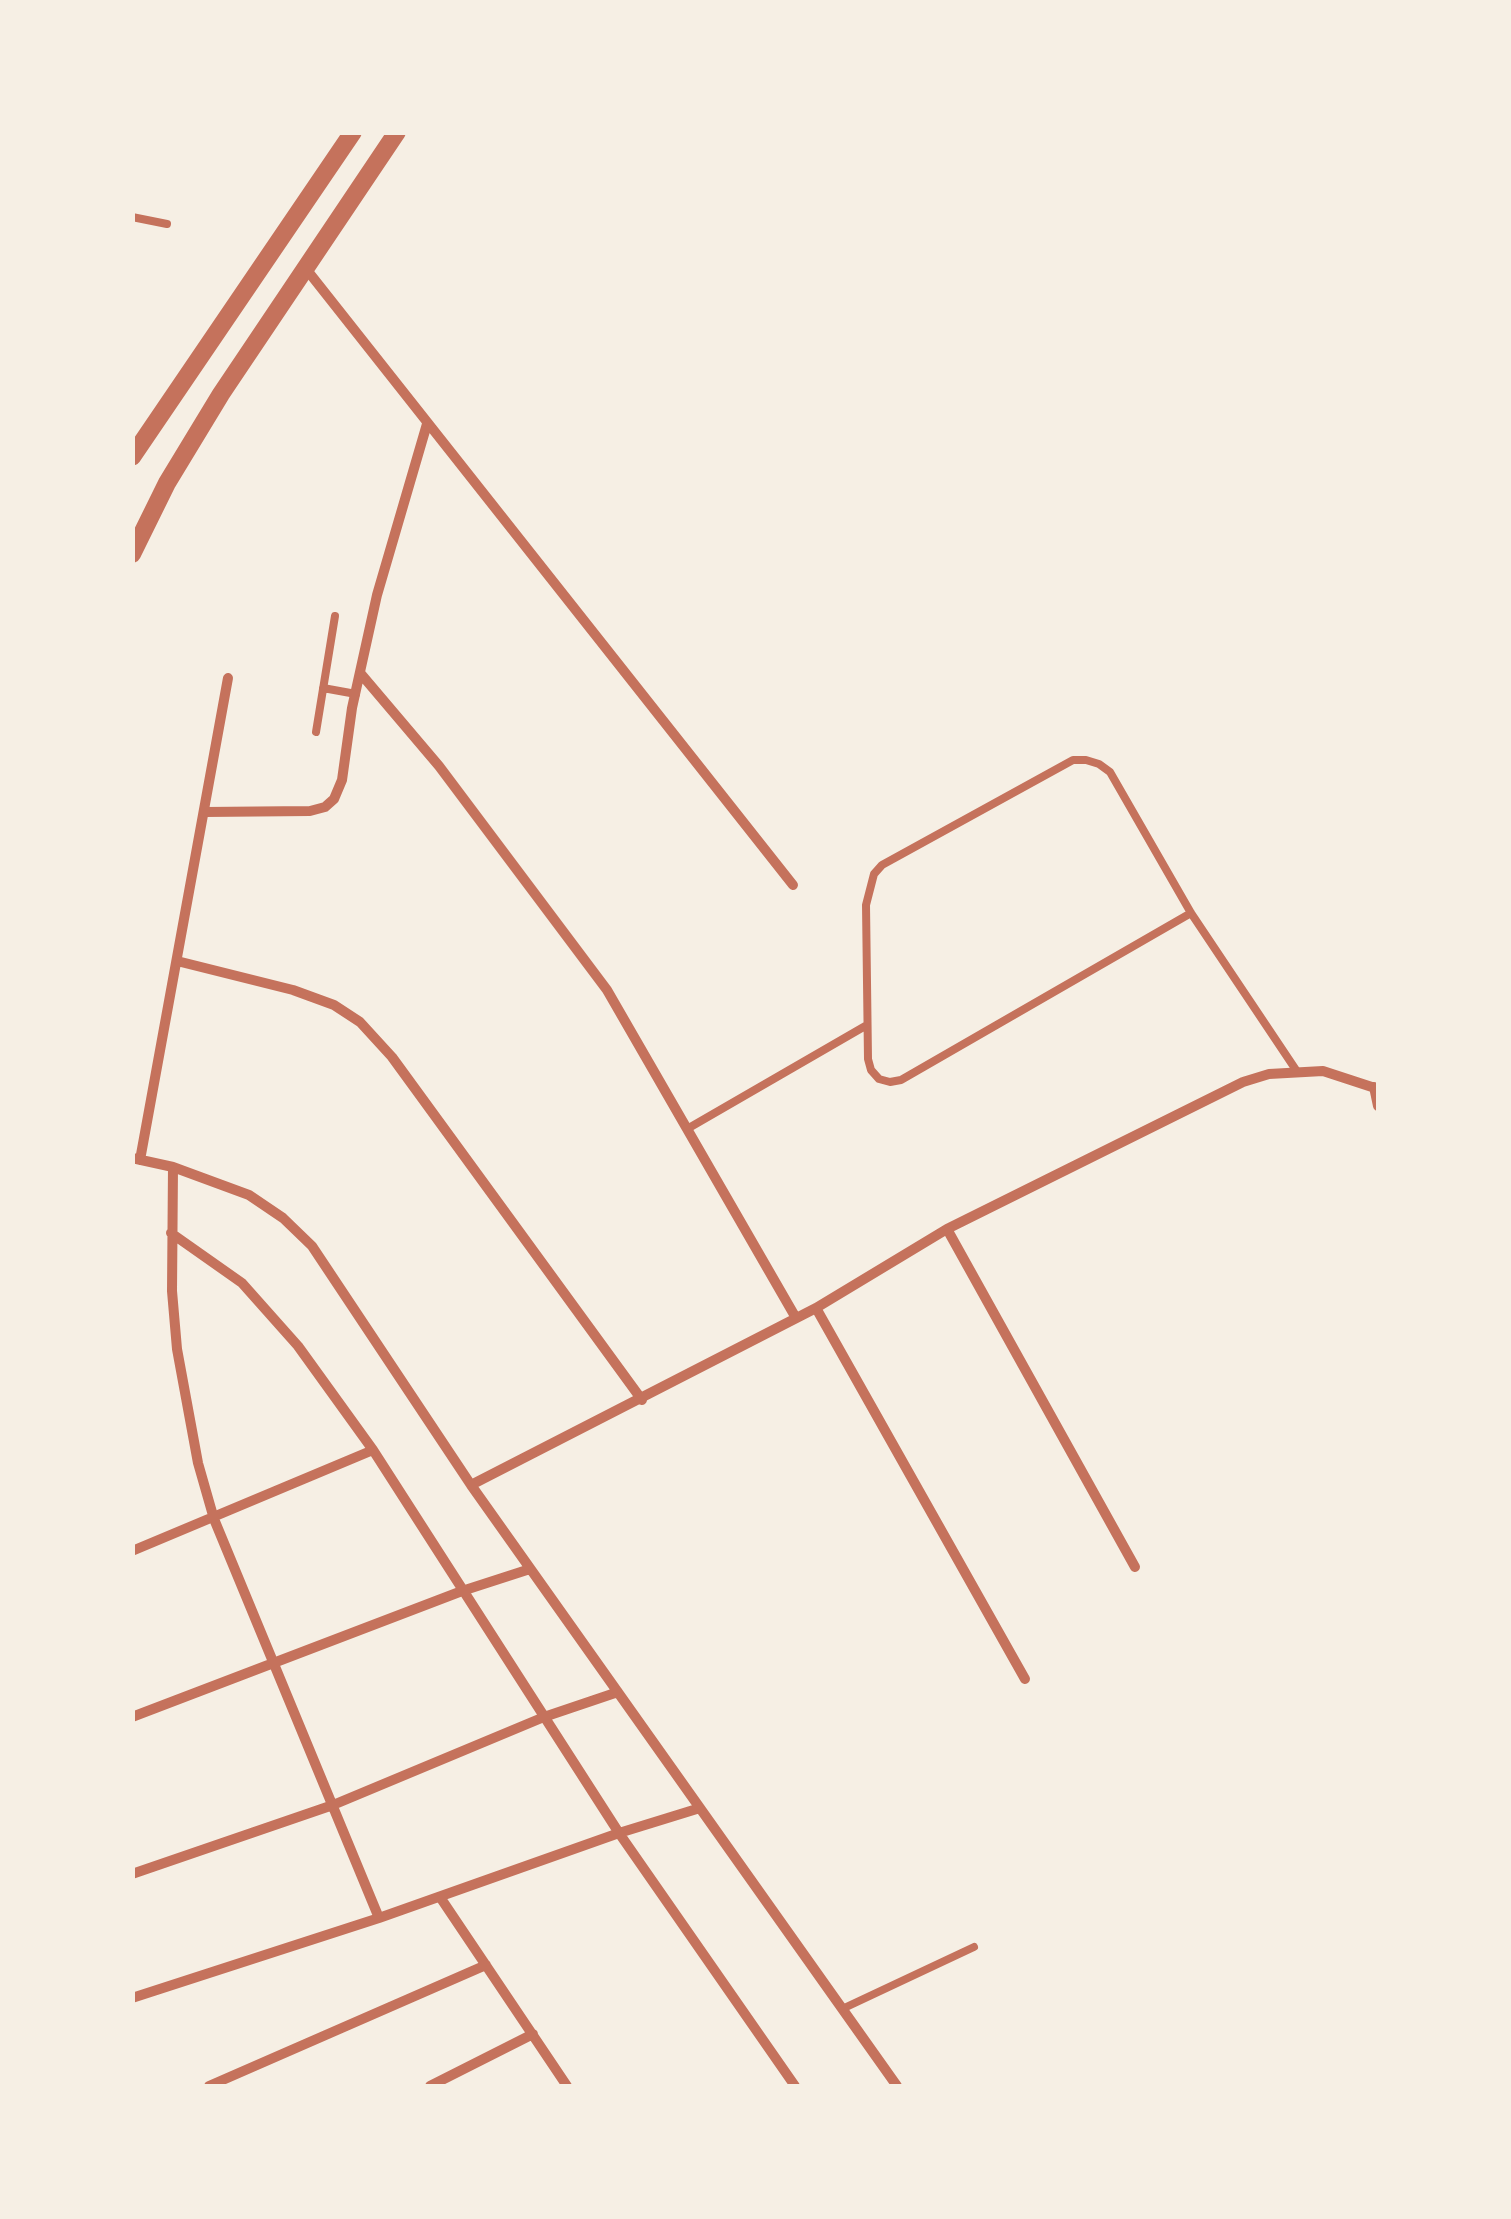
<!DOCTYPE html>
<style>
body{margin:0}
#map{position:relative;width:1511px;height:2219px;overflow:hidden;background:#f6efe4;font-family:Mulish,sans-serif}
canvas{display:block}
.frame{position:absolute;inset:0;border:135px solid #f6efe4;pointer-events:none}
</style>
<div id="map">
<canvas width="1511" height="2219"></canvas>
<div class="frame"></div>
</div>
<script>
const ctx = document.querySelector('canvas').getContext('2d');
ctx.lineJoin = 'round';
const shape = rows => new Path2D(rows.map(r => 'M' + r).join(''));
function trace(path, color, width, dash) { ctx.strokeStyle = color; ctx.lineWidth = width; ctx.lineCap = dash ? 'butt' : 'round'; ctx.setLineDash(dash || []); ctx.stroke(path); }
const service = shape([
 [132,217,167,224],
 [323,688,356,694],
 [316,732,335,616],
 [1191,913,901,1080,890,1082,879,1079,871,1070,868,1059,866,905,874,874,882,865,1073,760,1086,760,1099,764,1110,772,1191,913,1296,1070],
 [687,1129,867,1025],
 [842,2009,974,1947]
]);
const minor = shape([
 [307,270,793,885],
 [361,674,439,766,607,990,796,1318],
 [205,812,310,811,325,807,334,799,342,780,352,708,377,595,427,424],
 [177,961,293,990,334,1005,360,1022,392,1057,642,1400],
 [1374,1087,1378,1106],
 [132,1158,173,1167,249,1195,283,1218,312,1246,471,1485,897,2086],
 [140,1160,228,678],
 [173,1167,172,1291,177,1349,198,1463,214,1519,379,1918],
 [947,1229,1135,1567],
 [171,1233,242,1283,298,1346,373,1450,619,1833,795,2086],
 [816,1308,1025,1679],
 [471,1485,816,1308,947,1229,1243,1082,1269,1074,1323,1071,1378,1089],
 [132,1551,373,1450],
 [132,1717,462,1591,530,1569],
 [132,1874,333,1805,544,1717,618,1692],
 [440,1897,567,2086],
 [132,1998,379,1918,619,1833,700,1808],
 [209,2086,486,1965],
 [430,2086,533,2034]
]);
const tertiary = shape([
 [132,457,353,132],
 [132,554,167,483,221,394,397,132]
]);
trace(service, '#c5725c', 8);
trace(minor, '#c5725c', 10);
trace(tertiary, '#c5725c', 18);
</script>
